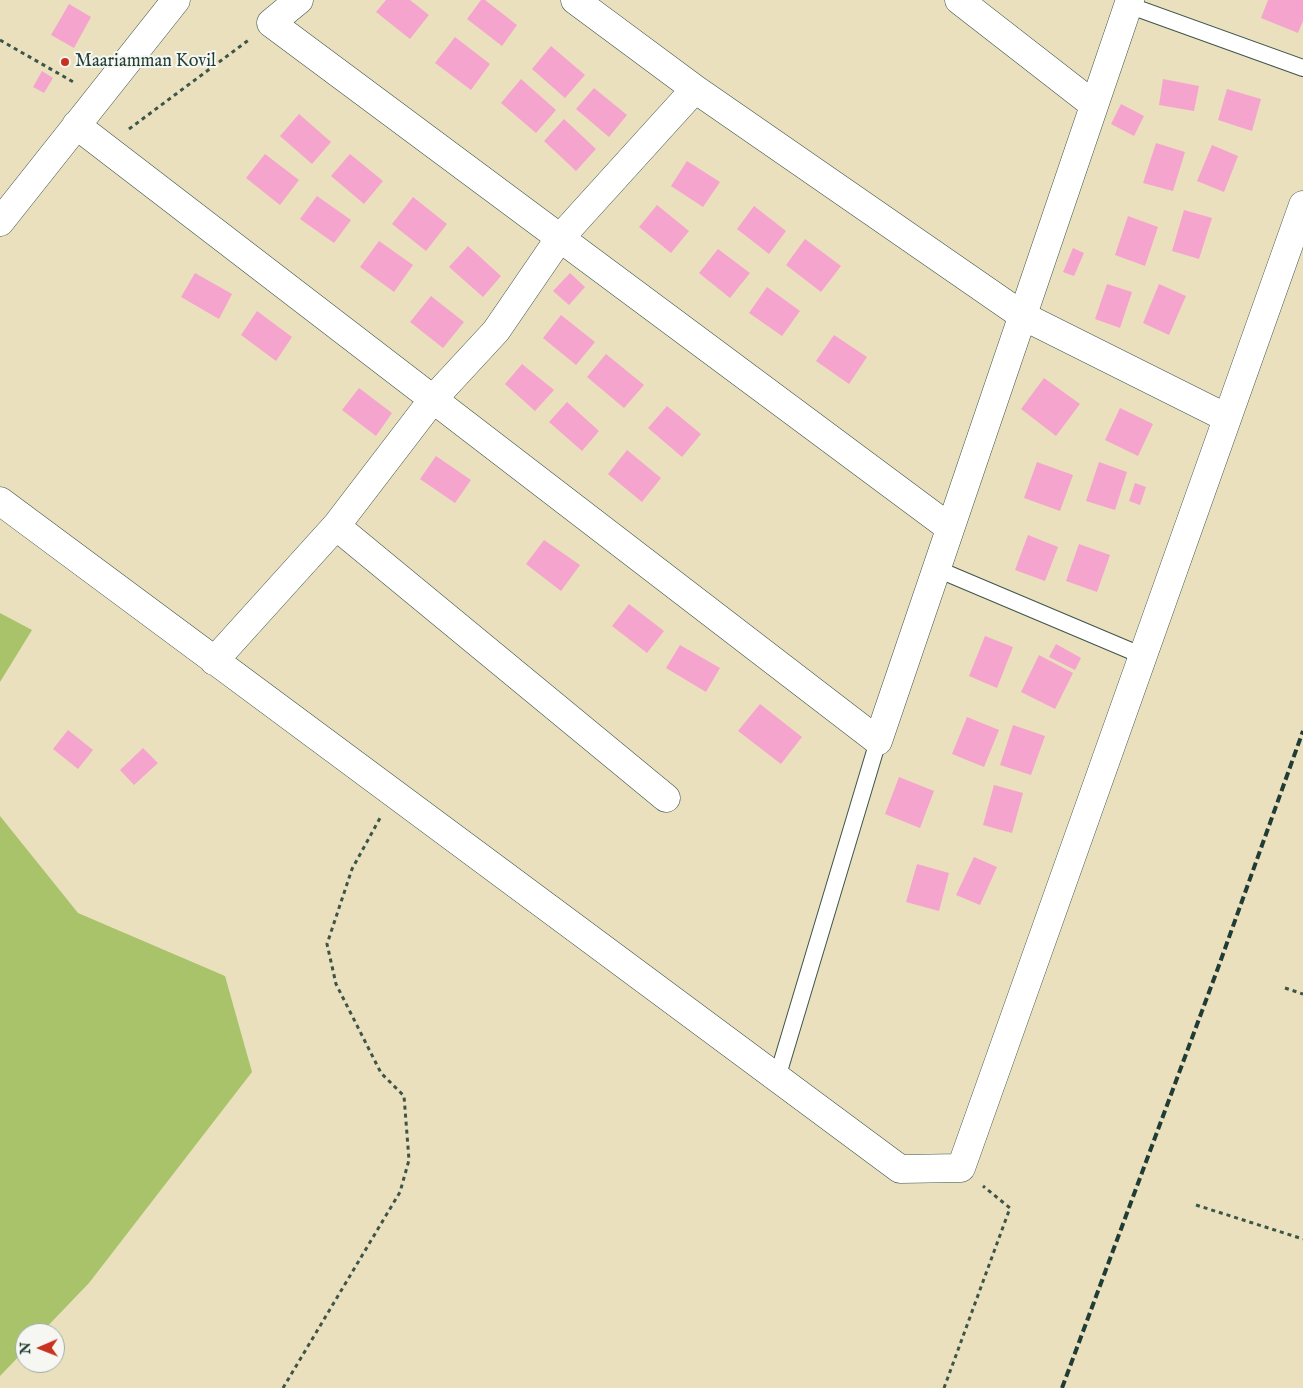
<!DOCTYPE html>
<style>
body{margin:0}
#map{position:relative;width:1303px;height:1388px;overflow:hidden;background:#eae0be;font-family:"IM FELL English",serif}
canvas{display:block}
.north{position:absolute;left:15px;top:1323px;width:50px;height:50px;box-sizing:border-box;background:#f6f6f2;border:1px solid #a0aca6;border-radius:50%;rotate:269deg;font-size:14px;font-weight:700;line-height:20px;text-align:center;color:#1f3d34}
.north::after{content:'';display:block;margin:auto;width:18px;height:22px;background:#c8321e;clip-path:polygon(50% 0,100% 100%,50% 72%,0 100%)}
</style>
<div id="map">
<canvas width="1303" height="1388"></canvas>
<div class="north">N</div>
</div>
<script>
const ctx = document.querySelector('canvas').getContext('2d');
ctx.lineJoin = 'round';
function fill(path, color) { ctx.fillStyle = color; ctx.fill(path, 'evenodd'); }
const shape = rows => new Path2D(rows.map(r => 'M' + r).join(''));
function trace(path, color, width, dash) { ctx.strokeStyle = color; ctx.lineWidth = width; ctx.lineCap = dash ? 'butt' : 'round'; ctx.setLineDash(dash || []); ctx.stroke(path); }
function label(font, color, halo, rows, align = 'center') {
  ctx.font = font + ' "IM FELL English",serif'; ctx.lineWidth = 4; ctx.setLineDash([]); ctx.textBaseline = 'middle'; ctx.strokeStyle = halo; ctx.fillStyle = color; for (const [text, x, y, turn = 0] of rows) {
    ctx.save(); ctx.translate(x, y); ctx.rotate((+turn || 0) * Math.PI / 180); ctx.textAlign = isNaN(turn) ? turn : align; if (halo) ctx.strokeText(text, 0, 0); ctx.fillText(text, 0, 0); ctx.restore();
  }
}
const green = shape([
 [0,613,32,630,0,682],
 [0,816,78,913,225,976,252,1072,89,1283,41,1333,25,1333,25,1350,0,1376]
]);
const building = shape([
 [386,0,410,0,429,15,410,39,376,12],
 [481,0,485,0,517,25,502,46,467,19],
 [1268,0,1303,0,1303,21,1298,33,1261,18],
 [69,4,91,17,74,48,51,35],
 [455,37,490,64,471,90,435,63],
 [551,46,585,75,565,98,532,69],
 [42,71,53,78,44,93,33,87],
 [521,79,556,110,536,133,501,103],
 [1163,79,1199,86,1194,111,1159,105],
 [594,88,627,115,609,137,576,109],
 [1227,89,1261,99,1252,131,1218,120],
 [1121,104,1144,116,1134,136,1111,124],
 [299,114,331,142,312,164,280,136],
 [564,119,596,149,576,171,544,141],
 [1156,143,1185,152,1173,191,1143,183],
 [1212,145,1238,156,1224,192,1197,181],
 [265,154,299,180,280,205,246,178],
 [350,154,383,181,364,204,331,176],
 [687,161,720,182,703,207,671,186],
 [317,196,351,220,334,243,300,219],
 [413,197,447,224,426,251,392,224],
 [657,205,689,231,671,253,639,227],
 [754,206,786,231,769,254,737,229],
 [1184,210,1212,218,1199,259,1172,251],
 [1128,216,1158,227,1145,266,1115,255],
 [805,239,841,266,821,292,786,265],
 [379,241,413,265,394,292,360,267],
 [468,246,501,276,483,297,449,267],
 [1073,248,1084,253,1074,276,1063,272],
 [718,249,750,273,730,298,699,273],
 [195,273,232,294,219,319,181,297],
 [570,273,585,287,569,305,553,291],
 [1107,284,1132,292,1120,328,1095,319],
 [1159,284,1186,296,1169,335,1143,323],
 [767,287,800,311,782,336,749,313],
 [431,296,464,322,443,348,410,322],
 [257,311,292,337,276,361,241,335],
 [561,315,595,342,576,365,543,338],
 [834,335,867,357,849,384,816,361],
 [606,354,644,385,624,408,587,377],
 [522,364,554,390,535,411,505,384],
 [1044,378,1080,404,1056,436,1021,409],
 [359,388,392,413,376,436,342,410],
 [567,402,599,431,582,451,549,422],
 [667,406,701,434,682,457,648,428],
 [1120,408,1153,424,1138,456,1105,440],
 [627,450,661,478,642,502,608,474],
 [436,456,471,480,455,503,420,479],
 [1037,462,1073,475,1060,511,1024,498],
 [1099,462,1127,472,1115,510,1086,501],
 [1135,483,1146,487,1140,505,1129,501],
 [1028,535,1058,547,1045,581,1015,570],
 [544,540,580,565,561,591,526,564],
 [1079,544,1110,555,1097,592,1066,581],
 [629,604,664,631,647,653,612,626],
 [985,636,1013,647,997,688,969,676],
 [1056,644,1081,658,1075,670,1049,657],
 [680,645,720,668,706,692,666,668],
 [1039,655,1073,673,1055,709,1021,692],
 [760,704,802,737,781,764,738,731],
 [967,717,999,730,984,767,952,754],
 [1013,725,1045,736,1031,775,1000,765],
 [68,730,93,750,78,769,53,749],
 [143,748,158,763,134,785,120,770],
 [899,777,934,791,920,828,885,814],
 [994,785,1023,793,1012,833,983,825],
 [974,857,997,867,980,905,956,895],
 [917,864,949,873,939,911,906,902]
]);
const path = shape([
 [0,40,75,83],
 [129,129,250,39],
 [1285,988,1303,994],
 [1196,1205,1303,1239],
 [283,1388,400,1192,409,1160,404,1096,381,1073,336,984,327,944,352,869,380,818],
 [944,1388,1010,1208,983,1186]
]);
const lane = shape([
 [1128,5,1303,68],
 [937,569,1143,656],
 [777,1078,878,741]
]);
const street = shape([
 [299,0,271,23,950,528],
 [575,0,695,89,1023,316,1227,418],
 [959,0,1094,105],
 [76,125,878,741,1130,0],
 [0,222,176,0],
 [0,501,900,1169,961,1168,1303,205],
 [336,526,666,798],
 [214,661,336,526,434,398,496,331,559,239,695,89]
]);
const rail = shape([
 [1062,1388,1218,968,1303,731]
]);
const markers = [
 [65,62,5,"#c8321e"]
];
const poiNames = [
 ["Maariamman Kovil",75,62]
];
fill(green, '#a8c36a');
fill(building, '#f5a4cd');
trace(lane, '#3d5549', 18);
trace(street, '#3d5549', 29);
trace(path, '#3d5549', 3, [4, 4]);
trace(lane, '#fff', 16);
trace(street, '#fff', 28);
trace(rail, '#1f3d34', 4, [8, 4]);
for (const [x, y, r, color] of markers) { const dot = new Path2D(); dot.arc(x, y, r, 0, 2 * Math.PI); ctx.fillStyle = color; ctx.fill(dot); trace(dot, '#f6f6f2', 2); }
label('18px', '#1f3d34', '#f6f6f2', poiNames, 'left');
</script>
